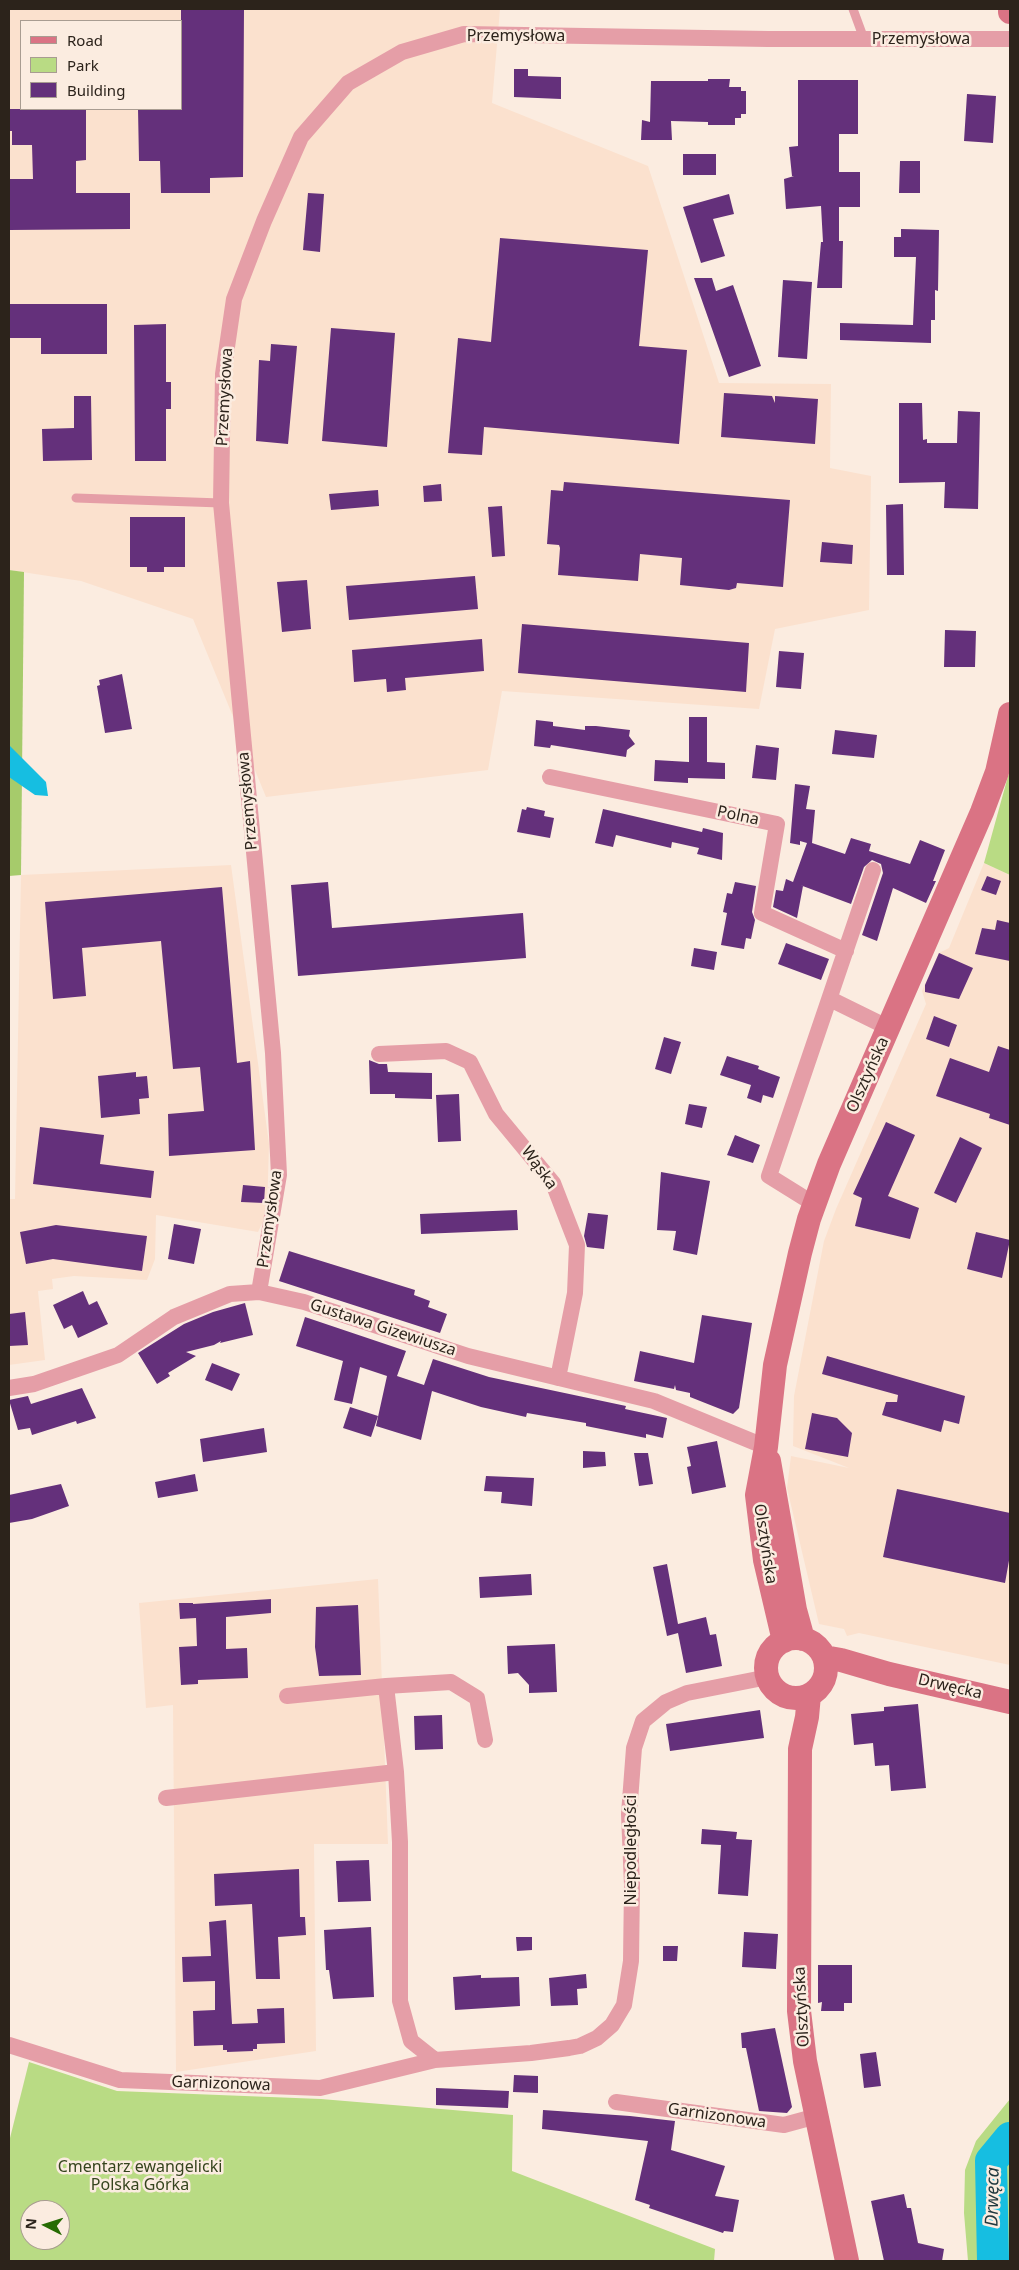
<!DOCTYPE html>
<meta charset="utf-8">
<style>
body{margin:0}
#map{position:relative;width:1019px;height:2270px;overflow:hidden;background:#fbece0;font-family:"Noto Sans",sans-serif}
canvas{display:block}
.frame{position:absolute;inset:0;border:10px solid #2c231b;pointer-events:none}
.legend{position:absolute;left:20px;top:20px;width:162px;height:90px;box-sizing:border-box;background:#fbece0;border:1px solid #a89c91;margin:0;padding:6px 9px;list-style:none;font-size:15px;color:#2c231b}
.legend li{display:flex;align-items:center;gap:10px;height:25px}
.legend b{width:25px;border:1px solid #a89c91}
.north{position:absolute;left:20px;top:2200px;width:50px;height:50px;box-sizing:border-box;background:#fbece0;border:1px solid #a89c91;border-radius:50%;rotate:275deg;font-size:14px;font-weight:700;line-height:20px;text-align:center;color:#2c231b}
.north::after{content:'';display:block;margin:auto;width:18px;height:22px;background:#276b03;clip-path:polygon(50% 0,100% 100%,50% 72%,0 100%)}
</style>
<div id="map">
<canvas width="1019" height="2270"></canvas>
<div class="frame"></div>
<ul class="legend">
<li><b style="height:6px;background:#da7384"></b>Road</li>
<li><b style="height:14px;background:#b9db84"></b>Park</li>
<li><b style="height:14px;background:#64307b"></b>Building</li>
</ul>
<div class="north">N</div>
</div>
<script>
const ctx = document.querySelector('canvas').getContext('2d');
ctx.lineJoin = 'round';
function fill(path, color) { ctx.fillStyle = color; ctx.fill(path, 'evenodd'); }
const shape = rows => new Path2D(rows.map(r => 'M' + r).join(''));
function trace(path, color, width, dash) { ctx.strokeStyle = color; ctx.lineWidth = width; ctx.lineCap = dash ? 'butt' : 'round'; ctx.setLineDash(dash || []); ctx.stroke(path); }
function label(font, color, halo, rows, align = 'center') {
  ctx.font = font + ' "Noto Sans",sans-serif'; ctx.lineWidth = 5; ctx.setLineDash([]); ctx.textBaseline = 'middle'; ctx.strokeStyle = halo; ctx.fillStyle = color; for (const [text, x, y, turn = 0] of rows) {
    ctx.save(); ctx.translate(x, y); ctx.rotate((+turn || 0) * Math.PI / 180); ctx.textAlign = isNaN(turn) ? turn : align; if (halo) ctx.strokeText(text, 0, 0); ctx.fillText(text, 0, 0); ctx.restore();
  }
}
const built = shape([
 [9,9,500,9,492,103,648,166,719,383,831,384,830,468,871,476,869,610,775,629,759,709,502,691,488,770,266,797,193,619,81,581,9,570],
 [21,21,181,21,181,109,21,109],
 [984,863,1010,875,1010,1665,859,1633,847,1636,844,1629,819,1624,787,1488,791,1456,849,1468,793,1446,794,1396,824,1241,836,1209,926,1004,922,991,939,953,949,948],
 [231,865,269,1144,267,1213,258,1232,156,1215,155,1259,147,1280,74,1276,52,1279,53,1289,38,1291,45,1360,9,1365,9,1199,15,1199,21,875],
 [378,1579,388,1844,314,1844,316,2051,176,2072,173,1705,146,1708,139,1603]
]);
const green = shape([
 [1010,769,1010,875,984,863],
 [29,2062,117,2091,321,2099,513,2115,512,2171,715,2249,714,2261,9,2261,9,2142],
 [30,2210,60,2210,60,2240,30,2240],
 [1010,2099,1010,2261,968,2261,964,2213,965,2170,976,2141]
]);
const forest = shape([
 [9,570,24,572,21,875,9,876]
]);
const water = shape([
 [9,745,46,782,48,796,35,795,9,777]
]);
const river = shape([
 [993,2261,991,2161,1010,2138]
]);
const building = shape([
 [181,9,244,9,243,177,210,178,210,193,161,193,160,161,139,161,138,109,181,109],
 [514,69,528,69,528,76,561,77,561,99,514,97],
 [708,79,730,79,729,87,741,87,741,91,746,91,746,114,741,114,741,118,735,118,735,125,708,125,708,122,671,121,672,140,641,140,642,120,650,122,651,81,708,81],
 [798,80,858,80,858,134,839,134,839,172,860,172,860,207,839,207,839,241,843,241,842,288,817,288,821,242,823,242,821,206,786,209,784,179,794,176,792,176,789,147,798,146],
 [967,94,996,96,993,143,964,141],
 [9,109,86,109,86,160,76,161,76,193,130,193,130,229,9,230,9,179,33,179,32,145,12,145,12,131,9,131],
 [683,154,716,154,716,175,683,175],
 [900,161,920,161,920,193,899,193],
 [308,193,324,194,320,252,303,250],
 [729,194,734,214,713,219,725,256,701,263,683,207],
 [901,229,939,230,938,291,935,290,935,320,931,320,931,343,840,340,840,323,913,325,916,257,894,257,894,237,901,237],
 [500,238,648,250,639,346,687,350,679,444,484,427,482,455,448,453,458,338,491,342],
 [694,278,712,278,716,291,733,285,761,366,729,377],
 [783,280,812,282,807,359,778,357],
 [9,304,107,304,107,354,41,354,41,338,9,338],
 [166,324,166,382,171,382,171,409,166,409,166,461,135,461,134,325],
 [331,328,395,333,387,447,322,441],
 [271,344,297,346,288,444,256,441,259,360,270,361],
 [724,393,772,396,775,403,775,396,818,399,815,444,721,437],
 [74,396,91,396,92,460,43,461,42,429,74,428],
 [899,403,922,403,923,440,927,439,927,443,957,443,958,411,980,412,978,509,944,508,945,482,899,483],
 [564,482,790,500,783,587,737,583,736,588,729,590,680,585,682,558,640,554,638,581,558,575,560,548,559,545,547,544,551,490,563,491],
 [441,484,442,501,424,502,423,486],
 [378,490,379,506,331,510,329,494],
 [903,504,904,575,887,575,886,505],
 [502,506,505,556,492,557,488,507],
 [130,517,185,517,185,567,164,567,164,572,147,572,147,567,130,567],
 [822,542,853,545,852,564,820,562],
 [475,576,478,609,349,620,346,586],
 [307,580,311,629,282,632,277,582],
 [522,624,749,643,746,692,518,673],
 [945,630,976,631,975,667,944,667],
 [482,639,484,671,405,678,406,690,387,692,386,679,354,682,352,650],
 [779,651,804,653,801,689,776,687],
 [122,674,132,729,105,733,97,686,100,685,99,680],
 [689,717,707,717,707,762,725,763,725,779,688,778,688,783,654,781,655,760,689,762],
 [536,720,553,722,553,726,585,730,585,726,596,726,630,730,629,736,635,744,627,750,626,757,551,745,550,748,534,746],
 [835,730,877,735,874,758,832,754],
 [756,745,779,748,776,780,752,778],
 [795,784,810,786,806,809,815,810,812,843,845,854,851,838,871,844,869,851,910,864,920,840,945,850,933,881,936,881,926,903,893,888,877,941,862,935,883,873,881,864,872,860,864,867,851,904,800,885,803,886,797,918,773,907,776,890,783,891,786,879,793,882,807,843,800,841,800,845,790,843],
 [527,807,545,811,544,816,554,818,550,838,517,832,522,809,526,810],
 [603,809,702,832,703,828,723,833,722,860,697,854,699,848,672,842,671,848,616,835,613,847,595,843],
 [987,876,1001,881,996,895,981,890],
 [328,882,332,928,523,913,526,958,298,976,291,885],
 [735,882,756,886,752,912,755,920,751,939,746,938,744,949,721,945,727,913,723,912,727,893,732,894],
 [222,887,237,1063,250,1061,255,1150,169,1156,168,1114,204,1111,200,1067,173,1069,161,941,82,948,86,996,53,999,45,902],
 [997,920,1010,923,1010,961,975,954,982,928,995,930],
 [786,943,829,959,821,980,778,964],
 [694,948,717,952,714,970,691,966],
 [939,953,973,968,959,999,925,992,925,985],
 [934,1016,957,1025,949,1047,926,1039],
 [664,1037,681,1042,671,1074,655,1069],
 [998,1046,1010,1050,1010,1125,989,1118,990,1114,936,1096,950,1058,989,1072],
 [727,1056,759,1066,758,1069,780,1077,773,1098,763,1095,761,1103,747,1098,751,1085,720,1075],
 [369,1060,379,1064,387,1064,388,1072,432,1073,432,1099,395,1098,395,1094,370,1094],
 [136,1072,136,1077,147,1076,149,1098,139,1099,140,1114,101,1118,98,1076],
 [459,1094,461,1141,438,1142,436,1095],
 [689,1104,707,1107,702,1128,685,1124],
 [886,1122,915,1135,888,1196,919,1208,910,1239,855,1226,862,1198,853,1194],
 [40,1127,104,1135,100,1164,154,1171,151,1198,33,1184],
 [735,1135,760,1145,753,1163,727,1155],
 [960,1137,982,1148,956,1203,934,1193],
 [661,1172,710,1181,697,1255,673,1250,676,1231,657,1230],
 [243,1185,265,1187,264,1203,241,1202],
 [517,1210,518,1230,421,1234,420,1214],
 [588,1213,608,1215,604,1249,587,1247,584,1236],
 [174,1224,201,1229,194,1264,168,1259],
 [56,1225,147,1236,142,1271,53,1259,26,1264,20,1232],
 [976,1232,1010,1240,1002,1278,967,1269],
 [289,1251,415,1290,414,1295,430,1301,428,1307,447,1314,440,1333,279,1281],
 [83,1291,89,1305,97,1301,108,1324,78,1338,72,1325,64,1329,53,1305],
 [245,1303,253,1335,220,1343,221,1341,214,1345,186,1352,196,1356,168,1373,170,1376,157,1384,138,1353,184,1324,213,1312],
 [25,1312,28,1345,9,1346,9,1314],
 [702,1315,752,1323,739,1408,733,1414,690,1397,690,1393,676,1390,675,1385,674,1389,634,1381,640,1351,694,1363],
 [305,1317,406,1351,397,1376,424,1385,433,1359,489,1377,626,1406,625,1409,667,1418,663,1438,646,1434,646,1438,586,1426,586,1423,527,1413,526,1417,481,1407,432,1391,421,1440,376,1426,387,1376,360,1367,352,1404,334,1400,343,1361,296,1346],
 [827,1356,965,1396,959,1424,944,1420,941,1432,882,1415,886,1402,897,1402,898,1395,822,1374],
 [212,1363,240,1374,232,1391,205,1380],
 [82,1388,96,1418,77,1424,76,1421,32,1435,30,1428,18,1430,9,1400,28,1396,31,1404],
 [350,1407,378,1416,371,1437,343,1428],
 [812,1413,837,1418,852,1433,848,1457,805,1449],
 [264,1428,267,1452,203,1462,200,1439],
 [717,1441,726,1487,692,1494,687,1467,691,1466,687,1447],
 [583,1451,605,1452,606,1466,583,1468],
 [634,1453,648,1453,653,1484,639,1486],
 [195,1474,198,1491,158,1498,155,1482],
 [486,1476,534,1478,532,1506,501,1503,502,1492,484,1491],
 [61,1484,69,1506,32,1519,9,1523,9,1495],
 [897,1489,1010,1513,1010,1555,1005,1583,883,1557],
 [667,1564,678,1624,706,1617,710,1635,716,1634,722,1666,686,1673,678,1633,667,1636,653,1567],
 [531,1574,532,1595,480,1598,479,1577],
 [271,1599,271,1613,226,1617,226,1649,247,1648,248,1678,198,1680,198,1684,181,1685,179,1647,197,1646,196,1618,180,1619,179,1603,193,1603,193,1604],
 [358,1605,361,1675,319,1676,315,1647,316,1607],
 [555,1644,557,1692,529,1693,529,1685,518,1673,508,1674,507,1646],
 [918,1704,926,1788,891,1791,889,1765,875,1766,873,1743,854,1745,851,1714,884,1711,884,1707],
 [760,1710,764,1738,670,1751,666,1724],
 [442,1715,443,1749,415,1750,414,1716],
 [702,1829,737,1832,736,1839,752,1840,748,1896,718,1894,721,1845,701,1844],
 [369,1860,371,1901,338,1902,336,1861],
 [299,1869,300,1917,305,1917,306,1935,278,1937,280,1979,256,1979,252,1904,215,1906,214,1874],
 [226,1920,232,2024,258,2023,257,2009,284,2008,285,2043,257,2044,257,2049,253,2049,253,2051,227,2052,227,2050,223,2050,223,2045,194,2046,193,2011,215,2010,215,1981,183,1982,182,1957,211,1956,209,1922],
 [371,1927,374,1997,333,1999,329,1970,326,1970,324,1930],
 [744,1932,778,1934,776,1969,742,1967],
 [516,1937,532,1937,532,1950,517,1951],
 [663,1946,678,1946,677,1961,663,1961],
 [818,1965,852,1965,852,2003,844,2003,844,2011,821,2011,822,2002,818,2003],
 [586,1974,587,1988,577,1989,578,2005,551,2006,549,1978],
 [481,1975,481,1978,519,1977,520,2006,455,2010,453,1977],
 [775,2028,792,2107,787,2113,759,2111,746,2048,742,2048,741,2033],
 [876,2052,881,2086,864,2088,860,2054],
 [514,2075,538,2076,538,2093,513,2092],
 [436,2088,509,2091,508,2108,436,2105],
 [543,2110,630,2116,675,2121,671,2150,725,2166,715,2196,739,2200,733,2232,724,2231,723,2233,649,2208,650,2205,635,2200,648,2141,542,2129],
 [904,2194,907,2208,911,2208,918,2243,944,2249,942,2261,884,2261,871,2201]
]);
const lane = shape([
 [853,9,864,39],
 [76,498,221,503]
]);
const street = shape([
 [550,777,777,824,762,913,846,951],
 [830,999,889,1028],
 [379,1054,446,1051,470,1062,496,1114,553,1183,577,1245,575,1293,558,1378],
 [814,1204,769,1176,873,870],
 [259,1292,279,1175,273,1053,221,503,223,374,234,299,264,221,301,137,348,83,402,52,464,34,768,39,1010,39],
 [9,1388,34,1384,118,1355,174,1317,230,1294,259,1292,304,1302,468,1356,654,1401,766,1447],
 [386,1686,451,1682,477,1698,485,1740],
 [287,1696,386,1686,396,1772,400,1842,400,2001,411,2041,435,2060,531,2053,569,2048,580,2046,597,2038,612,2025,624,2005,631,1961,632,1885,629,1814,634,1748,643,1721,666,1702,687,1693,768,1677],
 [166,1798,396,1772],
 [9,2045,120,2080,320,2088,435,2060],
 [616,2102,784,2125,817,2116]
]);
const secondary = shape([
 [1010,9,1010,12],
 [769,1461,795,1610,803,1639],
 '766 1668a30 30 0 1 1 60 0a30 30 0 1 1-60 0Z',
 [784,1641,765,1560,757,1495,766,1447,775,1365,800,1253,809,1219,829,1164,982,812,997,772,1010,714],
 [824,1657,841,1660,889,1674,1010,1702],
 [809,1695,807,1717,800,1749,799,2011,805,2061,847,2261]
]);
const streetNames = [
 ["Przemysłowa",516,36],
 ["Przemysłowa",921,39],
 ["Przemysłowa",225,397,-87],
 ["Przemysłowa",248,801,-95],
 ["Polna",738,816,12],
 ["Olsztyńska",868,1075,-66],
 ["Wąska",539,1168,54],
 ["Przemysłowa",270,1219,-82],
 ["Gustawa Gizewiusza",383,1328,18],
 ["Olsztyńska",765,1544,81],
 ["Drwęcka",950,1687,13],
 ["Niepodległości",631,1850,-90],
 ["Olsztyńska",802,2007,-93],
 ["Garnizonowa",221,2084,2],
 ["Garnizonowa",717,2116,8]
];
const parkNames = [
 ["Cmentarz ewangelicki",140,2167],
 ["Polska Górka",140,2185]
];
const waterNames = [
 ["Drwęca",993,2197,-89]
];
fill(built, '#fbe1ce');
fill(green, '#b9db84');
fill(forest, '#a6cb6b');
fill(water, '#16bee1');
trace(river, '#16bee1', 32);
fill(building, '#64307b');
trace(lane, '#e59ea7', 9);
trace(street, '#e59ea7', 16);
trace(secondary, '#da7384', 24);
label('16px', '#2c231b', '#fbece0', streetNames);
label('16px', '#35441d', '#fbece0', parkNames);
label('italic 18px', '#21393f', '#fbece0', waterNames);
</script>
